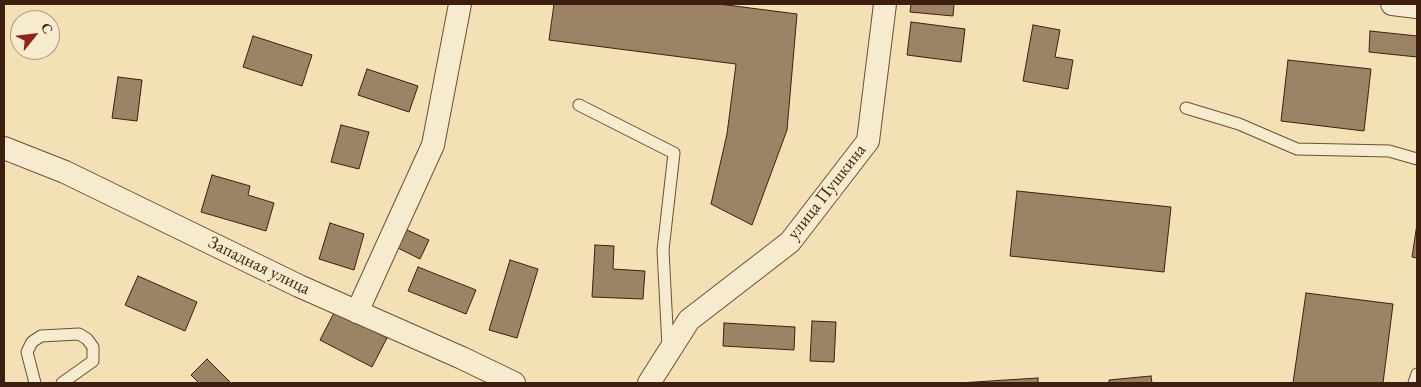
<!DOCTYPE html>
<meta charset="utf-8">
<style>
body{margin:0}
#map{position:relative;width:1421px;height:387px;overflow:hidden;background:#f3e0b5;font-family:"EB Garamond",serif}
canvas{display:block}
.frame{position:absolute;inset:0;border:5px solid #3e1f0f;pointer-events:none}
.north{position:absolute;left:10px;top:10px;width:50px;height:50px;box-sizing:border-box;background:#f7ebcf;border:1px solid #ad9982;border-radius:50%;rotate:61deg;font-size:14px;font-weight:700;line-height:20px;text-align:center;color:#3e1f0f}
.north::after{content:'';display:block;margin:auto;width:18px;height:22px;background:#8f2418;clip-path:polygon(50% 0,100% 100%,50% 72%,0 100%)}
</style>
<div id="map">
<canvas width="1421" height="387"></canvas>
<div class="frame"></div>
<div class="north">С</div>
</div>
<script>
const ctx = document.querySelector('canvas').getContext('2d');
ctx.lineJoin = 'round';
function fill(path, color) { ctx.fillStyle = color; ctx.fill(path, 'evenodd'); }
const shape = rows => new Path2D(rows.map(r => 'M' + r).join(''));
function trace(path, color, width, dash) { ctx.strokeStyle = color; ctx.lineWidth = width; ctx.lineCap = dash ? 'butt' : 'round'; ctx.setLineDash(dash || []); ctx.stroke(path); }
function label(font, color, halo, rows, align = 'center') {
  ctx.font = font + ' "EB Garamond",serif'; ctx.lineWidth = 4.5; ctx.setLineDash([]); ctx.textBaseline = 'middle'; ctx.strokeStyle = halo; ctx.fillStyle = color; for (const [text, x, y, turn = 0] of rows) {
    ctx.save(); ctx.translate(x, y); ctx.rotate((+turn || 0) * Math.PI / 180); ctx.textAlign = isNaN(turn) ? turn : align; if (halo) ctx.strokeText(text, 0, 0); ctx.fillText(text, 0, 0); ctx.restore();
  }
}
const building = shape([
 [554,4,719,4,797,14,787,130,752,225,711,204,727,134,736,64,549,40,554,4],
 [911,4,954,4,953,16,910,12,911,4],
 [911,22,965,29,961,62,907,55,911,22],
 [1033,25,1060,30,1055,57,1073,60,1068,89,1023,81,1033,25],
 [1370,31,1417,36,1417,57,1369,52,1370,31],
 [253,36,312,55,302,86,243,67,253,36],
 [1288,60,1371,69,1364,131,1281,121,1288,60],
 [367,69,418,86,409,112,358,95,367,69],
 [118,77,142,80,137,121,112,118,118,77],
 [341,125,369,132,359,169,331,162,341,125],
 [212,175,250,186,248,195,274,203,266,231,201,212,212,175],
 [1017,191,1171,207,1164,272,1010,256,1017,191],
 [330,223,364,234,354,270,319,259,330,223],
 [1417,224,1417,258,1412,257,1417,224],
 [407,230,429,240,420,259,398,248,407,230],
 [595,245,614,246,613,269,645,271,643,299,592,297,595,245],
 [510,260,538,269,517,338,489,330,510,260],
 [418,267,476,290,466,314,408,291,418,267],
 [138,276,197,302,185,331,125,305,138,276],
 [1306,293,1393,304,1383,383,1293,383,1306,293],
 [335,311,387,338,372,367,320,340,335,311],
 [812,321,836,322,834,362,810,361,812,321],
 [724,323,795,327,794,350,723,346,724,323],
 [207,359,231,383,199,383,191,375,207,359],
 [1151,376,1152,383,1109,383,1109,380,1151,376],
 [1038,378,1038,383,959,383,1038,378]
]);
const service = shape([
 [579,105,674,153,663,250,668,347],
 [1186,108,1239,124,1297,149,1389,151,1417,159],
 [35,383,27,352,32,342,41,336,79,334,87,339,93,347,93,361,62,383],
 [1414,383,1417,374]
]);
const minor = shape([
 [1392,4,1417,7],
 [4,148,65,172,299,286,462,358,514,383],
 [357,312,433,145,460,4],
 [649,383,689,320,790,242,868,141,885,4]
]);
const streetNames = [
 ["улица Пушкина",827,192,-52],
 ["Западная улица",259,266,26]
];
fill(building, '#9c8365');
trace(building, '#3e1f0f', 1);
trace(service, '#6b4f38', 13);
trace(minor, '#6b4f38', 24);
trace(service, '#f7ebcf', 11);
trace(minor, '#f7ebcf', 22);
label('18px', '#3e1f0f', '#f7ebcf', streetNames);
</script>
